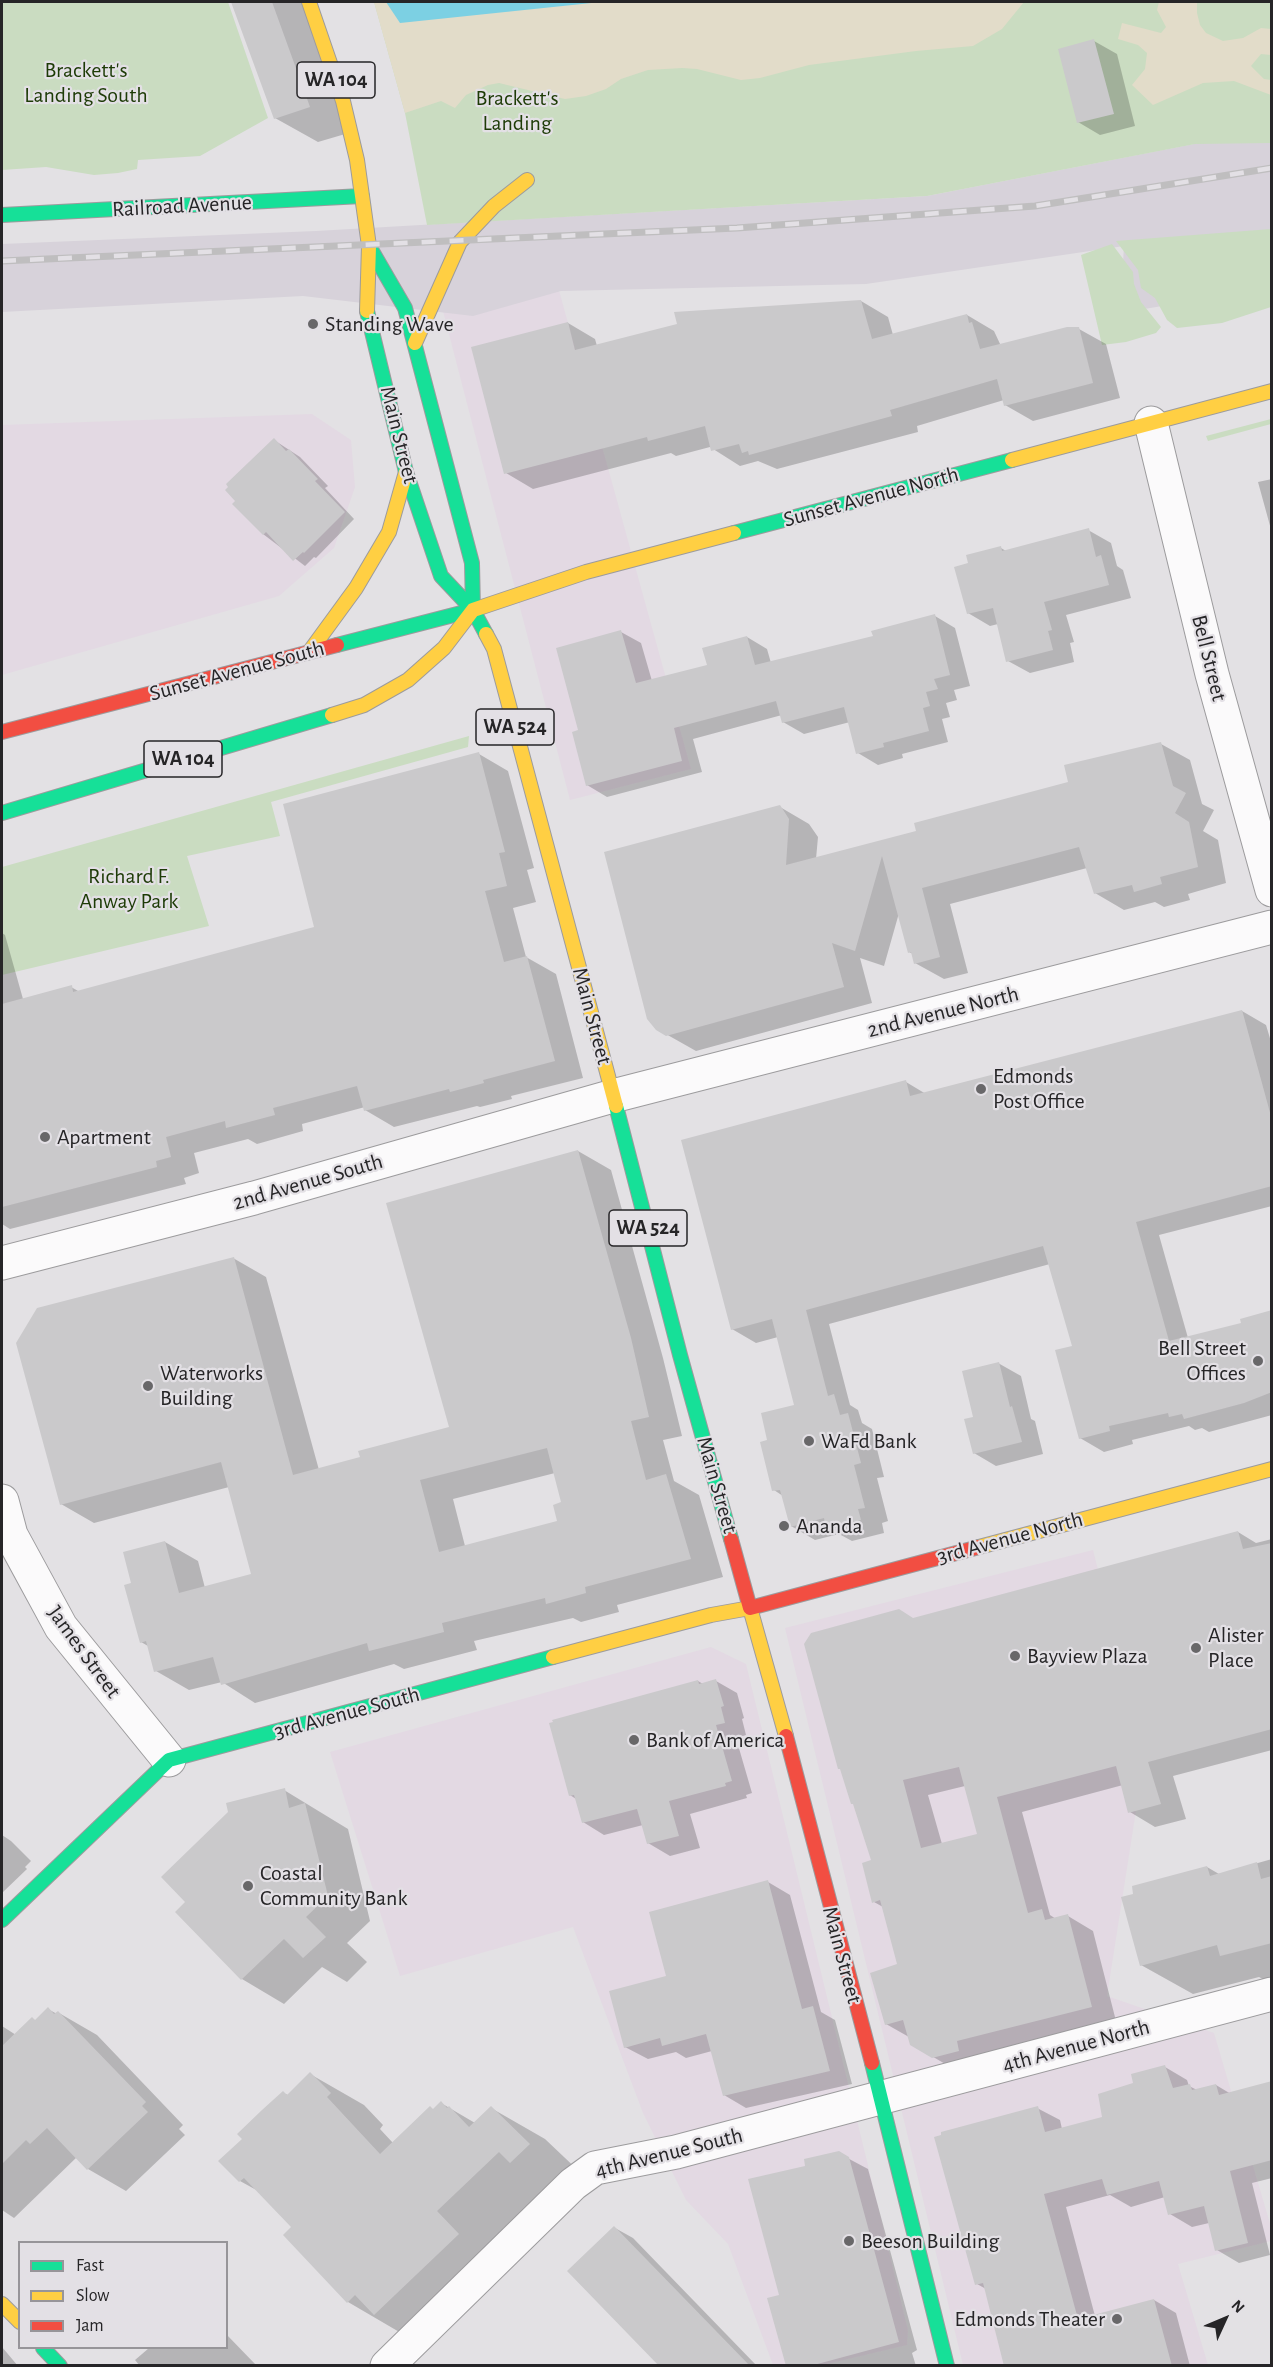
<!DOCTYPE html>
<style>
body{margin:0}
#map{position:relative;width:1273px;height:2367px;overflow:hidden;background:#e3e1e4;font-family:"Alegreya Sans",sans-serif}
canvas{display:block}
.frame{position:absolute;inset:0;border:3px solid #262527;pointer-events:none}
.legend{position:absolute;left:18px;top:2241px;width:210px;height:108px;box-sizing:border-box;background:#e3e0e5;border:2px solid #979599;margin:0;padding:8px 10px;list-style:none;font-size:18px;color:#262527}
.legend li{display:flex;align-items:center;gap:12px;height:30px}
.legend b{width:30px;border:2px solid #979599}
.north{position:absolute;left:1195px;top:2289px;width:60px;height:60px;-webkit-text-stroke:4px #e3e0e5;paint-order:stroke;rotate:46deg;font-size:16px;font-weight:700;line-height:24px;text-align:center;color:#262527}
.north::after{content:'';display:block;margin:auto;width:21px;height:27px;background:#262527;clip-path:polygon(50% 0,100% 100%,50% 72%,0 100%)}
</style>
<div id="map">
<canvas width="1273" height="2367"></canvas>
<div class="frame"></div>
<ul class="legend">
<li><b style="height:8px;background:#16e098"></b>Fast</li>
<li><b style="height:8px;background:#ffcf43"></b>Slow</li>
<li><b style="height:8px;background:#f24e42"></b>Jam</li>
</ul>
<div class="north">N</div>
</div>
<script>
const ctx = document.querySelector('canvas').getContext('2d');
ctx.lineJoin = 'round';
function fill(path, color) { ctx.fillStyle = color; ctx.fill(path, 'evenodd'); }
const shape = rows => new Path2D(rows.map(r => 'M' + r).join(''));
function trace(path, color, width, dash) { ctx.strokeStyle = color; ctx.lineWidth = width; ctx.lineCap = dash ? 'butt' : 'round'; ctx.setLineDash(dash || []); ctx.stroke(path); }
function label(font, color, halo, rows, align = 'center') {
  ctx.font = font + ' "Alegreya Sans",sans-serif'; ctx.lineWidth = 4.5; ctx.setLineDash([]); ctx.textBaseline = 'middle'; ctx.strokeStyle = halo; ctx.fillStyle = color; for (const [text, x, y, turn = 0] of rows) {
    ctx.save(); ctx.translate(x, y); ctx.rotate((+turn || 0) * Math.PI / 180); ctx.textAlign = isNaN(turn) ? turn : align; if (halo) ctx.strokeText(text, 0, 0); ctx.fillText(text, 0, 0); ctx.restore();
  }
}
const commercial = shape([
 [557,283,691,769,570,800,437,288],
 [312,414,351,440,355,487,334,548,279,596,2,675,2,425],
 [1093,1550,1145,1753,1107,1996,1214,2033,1271,2227,1271,2241,1178,2264,1208,2365,963,2365,785,1628],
 [711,1647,746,1664,908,2330,907,2345,823,2365,773,2365,728,2244,686,2200,643,2113,573,1927,400,1976,330,1752]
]);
const built = shape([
 [1271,129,1271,288,1120,313,1124,246,866,284,561,291,473,316,303,296,2,312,2,244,316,231,927,196]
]);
const green = shape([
 [2,2,228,2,268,118,200,156,138,160,137,169,118,173,94,175,46,167,2,170],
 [374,2,1271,2,1271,143,1195,144,927,196,427,225,405,113],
 [1271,229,1271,307,1222,323,1177,328,1167,320,1155,298,1141,288,1138,270,1116,241],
 [1112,244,1133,272,1134,284,1141,302,1161,327,1156,333,1126,342,1102,345,1081,255],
 [1271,419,1271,424,1208,441,1206,436],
 [469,736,468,747,271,802,280,836,187,856,209,926,2,975,2,867]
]);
const sand = shape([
 [374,2,1024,2,1002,29,973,46,916,51,809,65,760,78,741,80,697,69,682,68,648,70,621,79,606,89,586,96,565,99,499,83,488,85,466,95,455,108,441,101,405,113],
 [1159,2,1197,2,1197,13,1200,25,1206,33,1223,41,1243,38,1261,28,1271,29,1271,55,1261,54,1251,66,1264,79,1271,80,1271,95,1234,81,1203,83,1153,105,1132,85,1145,69,1147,53,1138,45,1118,39,1122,23,1161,33,1166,27,1157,10]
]);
const water = shape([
 [386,2,601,2,400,23]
]);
const shadow = shape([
 [233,2,305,2,352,132,318,142,275,118],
 [1094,41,1117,54,1135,126,1100,135,1078,122],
 [861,301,888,317,893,335,967,315,994,331,1001,346,1079,329,1106,344,1120,398,1033,421,1005,405,1004,400,917,426,918,432,777,469,758,461,740,466,710,447,676,456,671,453,533,489,506,473,568,323,595,339,597,346],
 [274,440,300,457,328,486,325,488,354,519,316,558,314,557,305,566,263,534],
 [1272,479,1272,533,1258,482],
 [1088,530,1111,543,1117,566,1123,570,1131,598,1066,615,1074,642,1070,643,1074,662,1030,673,1008,661,998,624,990,626,968,613,969,564,1001,548,1006,551],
 [935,616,955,628,970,686,954,690,957,700,946,703,950,717,942,719,948,742,902,754,903,758,878,765,858,753,850,722,804,734,783,722,782,715,693,739,702,772,607,797,587,785,580,731,621,632,641,643,652,681,708,666,747,637,767,649,771,663,874,637],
 [1161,744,1190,760,1202,804,1214,810,1203,831,1218,840,1226,883,1188,894,1190,900,1164,907,1155,902,1124,910,1095,893,1087,868,950,904,968,973,944,979,915,963,913,954,909,952,899,913,884,966,860,958,872,1003,696,1051,657,1029,780,807,809,824,818,837,816,859,917,832,1070,783],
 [479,754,508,771,534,868,527,870,536,902,513,908,526,957,556,974,583,1078,511,1096,512,1099,480,1107,477,1106,394,1127,365,1110,365,1107,302,1124,303,1131,257,1144,248,1139,194,1153,199,1173,184,1178,186,1184,10,1229,2,1224,2,933,5,935,23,999,71,987,80,992,316,928],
 [1242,1011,1266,1025,1272,1045,1272,1206,1159,1235,1188,1338,1242,1324,1272,1312,1272,1415,1209,1432,1202,1428,1195,1430,1189,1426,1132,1440,1133,1444,1104,1452,1080,1438,1074,1347,1050,1264,829,1324,850,1405,858,1410,862,1423,872,1429,884,1477,877,1478,888,1521,882,1523,884,1533,852,1541,839,1534,815,1540,791,1526,783,1496,774,1490,769,1441,795,1406,778,1337,756,1343,732,1329,906,1082,926,1094],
 [578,1151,611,1170,663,1358,682,1436,663,1440,674,1481,699,1495,723,1577,617,1605,619,1612,581,1622,573,1618,474,1641,477,1650,404,1669,394,1664,255,1703,222,1682,189,1690,156,1671,148,1646,141,1642,133,1584,165,1542,198,1561,205,1588,253,1575,229,1487,94,1523,61,1504,233,1258,266,1277,319,1470,362,1458,450,1428],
 [555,1473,563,1504,559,1522,465,1546,453,1499],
 [998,1363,1021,1376,1031,1419,1035,1421,1043,1454,996,1466,974,1453,975,1418],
 [1238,1532,1256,1543,1272,1539,1272,1750,1173,1776,1186,1819,1155,1827,1130,1812,1123,1785,1022,1812,1050,1915,1056,1919,1068,1916,1093,1931,1116,2021,959,2072,911,2044,909,2037,886,2024,899,1965,883,1907,874,1902,873,1861,914,1619],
 [965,1786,979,1835,942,1844,928,1795],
 [698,1681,703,1684,716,1681,737,1693,744,1718,742,1719,746,1735,736,1738,752,1793,746,1795,747,1798,690,1814,700,1848,670,1856,648,1843,643,1825,604,1835,583,1822,576,1799,570,1795],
 [284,1790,348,1829,370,1921,347,1943,367,1962,347,1982,322,1967,284,2004,242,1979,177,1912,188,1902,230,1813],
 [2,1835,11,1841,31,1861,25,1867,27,1869,2,1893],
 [1272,1859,1272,1984,1259,1977,1193,1994,1141,1965,1135,1895,1207,1867,1219,1874],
 [768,1882,790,1895,821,2012,835,2020,852,2084,746,2108,724,2095,712,2051,686,2058,676,2052,648,2059,625,2047,668,1977],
 [48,2009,57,2014,59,2013,97,2035,183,2125,179,2129,185,2135,126,2191,88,2169,77,2157,14,2218,2,2210,2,2026,16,2035,33,2019,36,2021],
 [1165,2067,1187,2080,1189,2086,1197,2090,1216,2085,1231,2094,1272,2083,1272,2178,1252,2183,1270,2255,1239,2263,1217,2250,1209,2223,1192,2227,1170,2214,1165,2197,1131,2207,1110,2195,1066,2207,1095,2316,1154,2300,1176,2313,1190,2366,1005,2366,986,2289,977,2284,1037,2108,1060,2120,1062,2129,1103,2118,1135,2084],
 [310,2074,364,2105,383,2125,380,2129,393,2143,441,2103,475,2123,491,2108,545,2139,583,2175,401,2333,348,2302,293,2227,260,2192,240,2181,244,2139,283,2093,288,2095],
 [838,2153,868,2169,917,2350,912,2353,916,2366,788,2366,781,2296,807,2167],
 [615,2228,633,2238,757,2366,661,2366],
 [226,2334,257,2366,140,2366,135,2360,149,2348,226,2348],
 [2,2347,18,2366,2,2366]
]);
const building = shape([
 [231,2,272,2,310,107,274,119],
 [1094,39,1114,114,1077,123,1058,49],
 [861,300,872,339,967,314,969,323,972,322,980,349,1067,327,1079,327,1093,383,1004,406,997,379,890,410,892,416,749,455,748,451,742,453,739,444,711,451,705,426,648,441,647,437,504,474,471,347,568,322,575,350,677,324,674,312],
 [274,438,286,451,289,449,318,479,315,481,345,512,304,553,303,552,293,561,266,532,263,535,232,504,235,501,225,490,228,487,226,484],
 [1089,528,1096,557,1101,555,1109,585,1044,602,1052,630,1048,631,1053,650,1006,662,993,608,967,614,954,567,968,563,966,555,1001,546,1002,551],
 [935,614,950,675,934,679,938,689,926,692,930,706,923,708,929,731,883,743,884,747,856,754,844,707,782,723,776,701,674,728,682,761,586,786,572,732,578,730,556,648,621,630,636,683,707,665,702,648,747,636,755,665,873,636,871,631],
 [1161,742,1173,786,1186,793,1175,813,1189,822,1198,867,1160,877,1162,884,1134,892,1132,885,1094,894,1079,847,922,888,940,957,914,964,911,952,908,953,882,856,855,951,832,943,844,987,666,1036,656,1030,647,1019,604,852,780,805,789,819,786,865,916,831,914,823,1068,782,1064,765],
 [479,752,505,852,499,853,507,886,485,891,504,962,527,956,555,1061,483,1080,484,1083,450,1092,449,1089,364,1111,357,1086,273,1108,275,1115,226,1128,225,1121,166,1137,171,1157,156,1161,157,1167,2,1207,2,1004,72,985,73,992,314,927,283,804],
 [1242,1010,1272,1120,1272,1186,1136,1222,1169,1341,1241,1323,1240,1319,1272,1310,1272,1392,1244,1403,1184,1419,1182,1414,1169,1417,1168,1413,1109,1426,1110,1431,1079,1439,1055,1350,1072,1346,1043,1246,806,1310,828,1396,834,1394,840,1415,848,1413,861,1463,854,1465,865,1508,858,1509,861,1520,826,1528,824,1518,790,1527,780,1490,772,1491,760,1442,767,1440,761,1413,794,1405,772,1319,731,1330,681,1140,906,1080,910,1096],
 [578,1150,631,1338,649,1417,631,1421,646,1480,666,1474,691,1559,585,1587,586,1593,546,1604,545,1598,442,1623,444,1632,369,1651,367,1643,221,1685,213,1657,154,1672,146,1641,140,1643,124,1585,131,1583,123,1552,165,1541,179,1593,251,1574,221,1462,60,1505,16,1343,37,1308,234,1257,293,1475,360,1457,358,1451,449,1427,386,1203],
 [547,1448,561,1502,553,1505,557,1521,439,1552,420,1480],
 [999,1362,1010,1407,1012,1406,1022,1442,973,1454,964,1419,973,1417,962,1371],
 [1238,1531,1243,1549,1272,1543,1272,1729,1148,1762,1161,1804,1128,1813,1116,1766,997,1797,1028,1913,1042,1909,1045,1920,1068,1914,1092,2007,957,2041,959,2051,932,2058,910,2045,903,2020,885,2025,870,1973,897,1964,880,1900,872,1903,862,1863,871,1860,853,1804,851,1804,840,1769,838,1769,804,1644,811,1633,899,1609,913,1618],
 [959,1767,977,1834,921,1848,903,1780],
 [716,1679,724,1706,721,1707,725,1723,716,1725,732,1781,725,1783,726,1786,669,1801,679,1836,647,1844,637,1809,582,1823,574,1795,569,1796,549,1723,553,1722,552,1720,698,1680,699,1684],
 [285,1788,289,1808,305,1803,328,1896,306,1917,326,1937,303,1958,284,1939,241,1980,175,1912,185,1902,161,1877,228,1812,226,1803],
 [1257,1862,1261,1879,1272,1876,1272,1943,1220,1956,1217,1945,1140,1966,1121,1897,1133,1894,1132,1886,1207,1866,1210,1876],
 [768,1880,802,2009,813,2006,830,2071,723,2096,706,2034,662,2046,660,2038,624,2048,609,1991,666,1976,649,1912],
 [48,2007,54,2014,58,2011,146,2102,142,2106,148,2112,87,2170,47,2128,30,2144,26,2140,2,2164,2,2046,32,2017,35,2020],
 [1165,2065,1173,2088,1190,2084,1192,2090,1216,2084,1219,2095,1272,2081,1272,2160,1230,2171,1248,2243,1215,2251,1204,2206,1168,2215,1159,2181,1107,2195,1102,2179,1044,2194,1078,2319,1154,2299,1172,2366,1004,2366,983,2283,975,2285,934,2137,941,2135,941,2132,1038,2106,1045,2132,1102,2117,1098,2094,1133,2083,1131,2074],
 [310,2072,331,2093,327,2097,380,2154,430,2106,433,2109,441,2101,447,2108,449,2106,469,2127,491,2106,530,2144,510,2163,499,2152,437,2211,459,2234,374,2315,355,2295,347,2303,283,2235,291,2227,244,2178,239,2182,218,2161,242,2139,237,2134,262,2110,283,2091,287,2095],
 [839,2151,849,2157,899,2342,810,2366,786,2366,767,2298,779,2295,748,2179,805,2166,804,2159],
 [614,2226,750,2366,659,2366,567,2271]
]);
const street = shape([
 [1151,423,1212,674,1272,890],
 [2,1263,254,1198,613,1096,1272,927],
 [2,1501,11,1535,61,1627,169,1760],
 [387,2366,573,2184,595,2168,676,2152,1272,1994]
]);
const fast = shape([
 [2,215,362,196],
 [369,246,405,308,472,563,473,610],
 [367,311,406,472,441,576,473,610,486,634],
 [734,533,1012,460],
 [337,645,473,610],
 [2,813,332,715],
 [616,1106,680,1355,731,1539],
 [2,1920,169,1760,553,1657],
 [872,2063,947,2366],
 [43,2348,60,2366]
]);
const slow = shape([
 [309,2,343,101,357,160,369,246,367,311],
 [415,343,460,242,494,206,527,180],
 [1012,460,1272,391],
 [473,610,586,572,734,533],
 [486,634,494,649,616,1106],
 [310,651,356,588,389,532,406,472],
 [332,715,364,705,408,680,444,648,473,610],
 [979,1547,1272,1469],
 [553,1657,711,1615,750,1608,786,1736],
 [2,2304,20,2322]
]);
const jam = shape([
 [2,732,337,645],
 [731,1539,750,1608,979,1547],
 [786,1736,872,2063]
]);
const rail = shape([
 [2,261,737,228,1035,206,1272,168]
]);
const markers = [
 [313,324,6,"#686769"],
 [981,1089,6,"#686769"],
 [45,1137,6,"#686769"],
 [1258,1361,6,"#686769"],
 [148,1386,6,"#686769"],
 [809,1441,6,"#686769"],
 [784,1526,6,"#686769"],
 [1196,1648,6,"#686769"],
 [1015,1656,6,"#686769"],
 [634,1740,6,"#686769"],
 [248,1886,6,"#686769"],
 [849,2241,6,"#686769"],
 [1117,2319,6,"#686769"]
];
const shields = [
 [336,80,78],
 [515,727,78],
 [183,759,78],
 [648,1228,78]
];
const shieldNames = [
 ["WA 104",336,80],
 ["WA 524",515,727],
 ["WA 104",183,759],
 ["WA 524",648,1228]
];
const parkNames = [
 ["Brackett's",86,70],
 ["Landing South",86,95],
 ["Brackett's",517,98],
 ["Landing",517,123],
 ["Richard F.",129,876],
 ["Anway Park",129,901]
];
const streetNames = [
 ["Railroad Avenue",182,206,-3],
 ["Main Street",399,435,76],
 ["Sunset Avenue North",871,497,-15],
 ["Bell Street",1209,658,76],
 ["Sunset Avenue South",237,671,-15],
 ["2nd Avenue North",943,1012,-14],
 ["Main Street",592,1016,75],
 ["2nd Avenue South",308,1182,-16],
 ["Main Street",717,1485,74],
 ["3rd Avenue North",1010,1538,-15],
 ["James Street",84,1652,54],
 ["3rd Avenue South",347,1713,-15],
 ["Main Street",842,1955,75],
 ["4th Avenue North",1076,2046,-15],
 ["4th Avenue South",669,2153,-14]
];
const poiNames = [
 ["Standing Wave",325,324],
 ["Edmonds",993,1076],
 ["Post Office",993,1101],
 ["Apartment",57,1137],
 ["Bell Street",1246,1348,"right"],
 ["Offices",1246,1373,"right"],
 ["Waterworks",160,1373],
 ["Building",160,1398],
 ["WaFd Bank",821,1441],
 ["Ananda",796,1526],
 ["Alister",1208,1635],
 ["Place",1208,1660],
 ["Bayview Plaza",1027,1656],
 ["Bank of America",646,1740],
 ["Coastal",260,1873],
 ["Community Bank",260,1898],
 ["Beeson Building",861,2241],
 ["Edmonds Theater",1105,2319,"right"]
];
fill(commercial, '#e3d9e3');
fill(built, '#d7d2da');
fill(green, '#cadcc1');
fill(sand, '#e2dcc9');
fill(water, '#7cd0e3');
fill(shadow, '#0003');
fill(building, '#cac9cb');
trace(street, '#9c9b9d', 35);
trace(fast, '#9c9b9d', 16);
trace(slow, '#9c9b9d', 16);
trace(jam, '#9c9b9d', 16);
trace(street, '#fbfafb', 33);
trace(fast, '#16e098', 14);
trace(slow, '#ffcf43', 14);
trace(jam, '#f24e42', 14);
trace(rail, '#bfbebf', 7);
trace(rail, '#e3e0e5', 4.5, [14]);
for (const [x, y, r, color] of markers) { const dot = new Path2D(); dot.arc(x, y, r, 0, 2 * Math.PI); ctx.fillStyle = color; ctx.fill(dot); trace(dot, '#e3e0e5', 2); }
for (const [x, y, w] of shields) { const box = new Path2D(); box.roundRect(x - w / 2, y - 18, w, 36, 4.5); ctx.fillStyle = '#e3e0e5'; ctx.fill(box); trace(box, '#262527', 1.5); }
label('bold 21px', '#262527', null, shieldNames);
label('22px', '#1d3b06', '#e3e0e5', parkNames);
label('22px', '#262527', '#e3e0e5', streetNames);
label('22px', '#262527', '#e3e0e5', poiNames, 'left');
</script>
